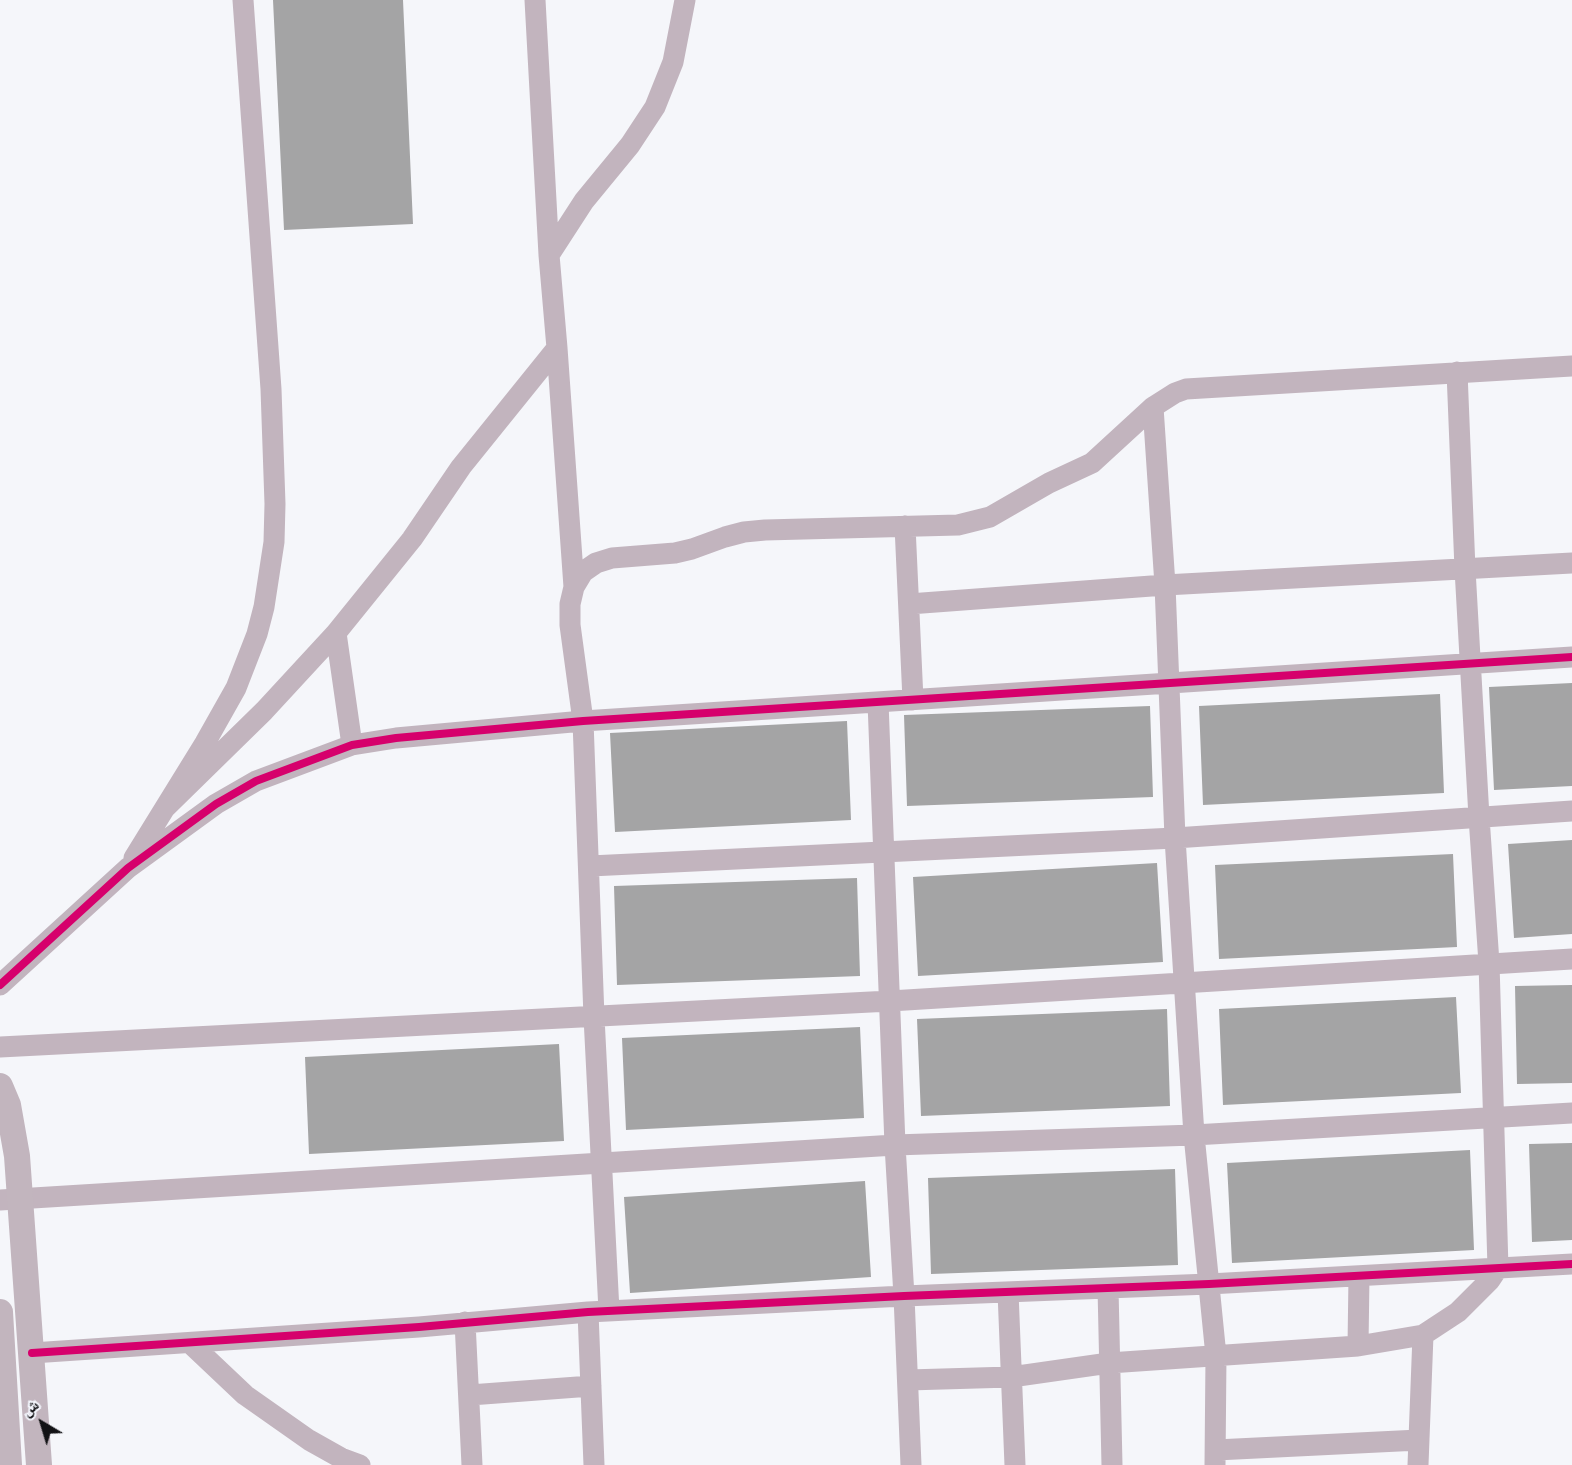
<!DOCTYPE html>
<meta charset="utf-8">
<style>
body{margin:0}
#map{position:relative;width:1572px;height:1465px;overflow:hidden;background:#f5f6fa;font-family:"Sofia Sans Condensed","Noto Naskh Arabic",sans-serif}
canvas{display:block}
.north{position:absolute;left:12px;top:1393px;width:60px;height:60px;-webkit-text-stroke:4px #f3f5fc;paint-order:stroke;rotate:322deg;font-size:16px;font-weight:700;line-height:24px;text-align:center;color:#121215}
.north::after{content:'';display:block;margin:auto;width:21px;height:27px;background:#121215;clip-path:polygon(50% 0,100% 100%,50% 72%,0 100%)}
</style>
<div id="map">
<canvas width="1572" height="1465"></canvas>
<div class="north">ش</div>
</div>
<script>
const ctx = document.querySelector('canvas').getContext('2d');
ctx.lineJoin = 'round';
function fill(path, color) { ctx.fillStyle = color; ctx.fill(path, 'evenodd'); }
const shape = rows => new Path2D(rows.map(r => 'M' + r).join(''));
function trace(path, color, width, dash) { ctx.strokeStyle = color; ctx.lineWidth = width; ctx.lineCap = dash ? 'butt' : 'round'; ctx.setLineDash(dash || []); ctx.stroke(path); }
const building = shape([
 [273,0,403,0,413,224,284,230],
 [1572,683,1572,786,1494,790,1489,687],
 [1440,694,1444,793,1203,805,1199,706],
 [1150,706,1153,797,907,806,904,715],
 [847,721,851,820,615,832,610,733],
 [1572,840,1572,934,1514,938,1508,844],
 [1453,854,1457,947,1219,959,1215,865],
 [1157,863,1163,962,918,976,913,877],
 [857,878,860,976,617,985,614,886],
 [1572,985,1572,1083,1517,1084,1515,986],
 [1456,997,1461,1093,1223,1105,1219,1009],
 [1167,1009,1170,1106,921,1116,917,1019],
 [860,1027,864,1118,626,1130,622,1038],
 [559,1044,564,1141,309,1154,305,1057],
 [1572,1143,1572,1240,1532,1242,1529,1144],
 [1470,1150,1474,1250,1232,1263,1227,1163],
 [1175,1169,1178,1265,931,1274,928,1178],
 [865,1181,871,1277,630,1293,624,1197]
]);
const minor = shape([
 [549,255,584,201,630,145,655,107,673,62,685,0],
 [557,348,574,587],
 [1153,407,1165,585,1175,838,1194,1135,1216,1356,1215,1465],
 [905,526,913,700],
 [909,604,1165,585,1572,563],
 [336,633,352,745],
 [878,702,895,1145,904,1296,911,1465],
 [166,807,264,711,336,633,412,539,461,467,557,348,549,255,535,0],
 [134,858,205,743,236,688,257,634,264,607,274,542,275,504,271,389,243,0],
 [590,866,1175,838,1572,811],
 [0,985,128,868,216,804,256,781,352,745,396,738,583,721,1572,657],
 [0,1047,890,1001,1572,959],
 [0,1200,895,1145,1194,1135,1572,1113],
 [1108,1288,1112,1465],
 [1008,1292,1015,1465],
 [609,1311,594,1017,583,721,570,625,570,604,574,587,583,572,596,563,612,558,675,553,692,549,725,537,744,532,765,530,958,525,990,517,1049,483,1092,463,1153,407,1175,393,1186,389,1572,366],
 [588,1312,594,1465],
 [465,1322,472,1465],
 [190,1343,245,1395,309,1440,341,1458,360,1465],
 [1358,1346,1359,1276],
 [32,1353,419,1327,588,1312,904,1296,1209,1284,1572,1264],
 [908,1380,1011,1377,1109,1363,1358,1346,1423,1335,1458,1312,1490,1280,1498,1268,1489,963,1479,817,1465,569,1457,372],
 [470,1395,591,1386],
 [1216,1450,1419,1440],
 [1418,1465,1423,1335]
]);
const major = shape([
 [0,1086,8,1105,17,1156,39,1465],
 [0,1312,9,1465]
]);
const cycleway = shape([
 [0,985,128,868,216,804,256,781,352,745,396,738,583,721,1572,657],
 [32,1353,419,1327,588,1312,904,1296,1209,1284,1572,1264]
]);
fill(building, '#a4a4a5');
trace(minor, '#c2b4be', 21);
trace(major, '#c2b5be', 26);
trace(cycleway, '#d6006c', 8);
</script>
